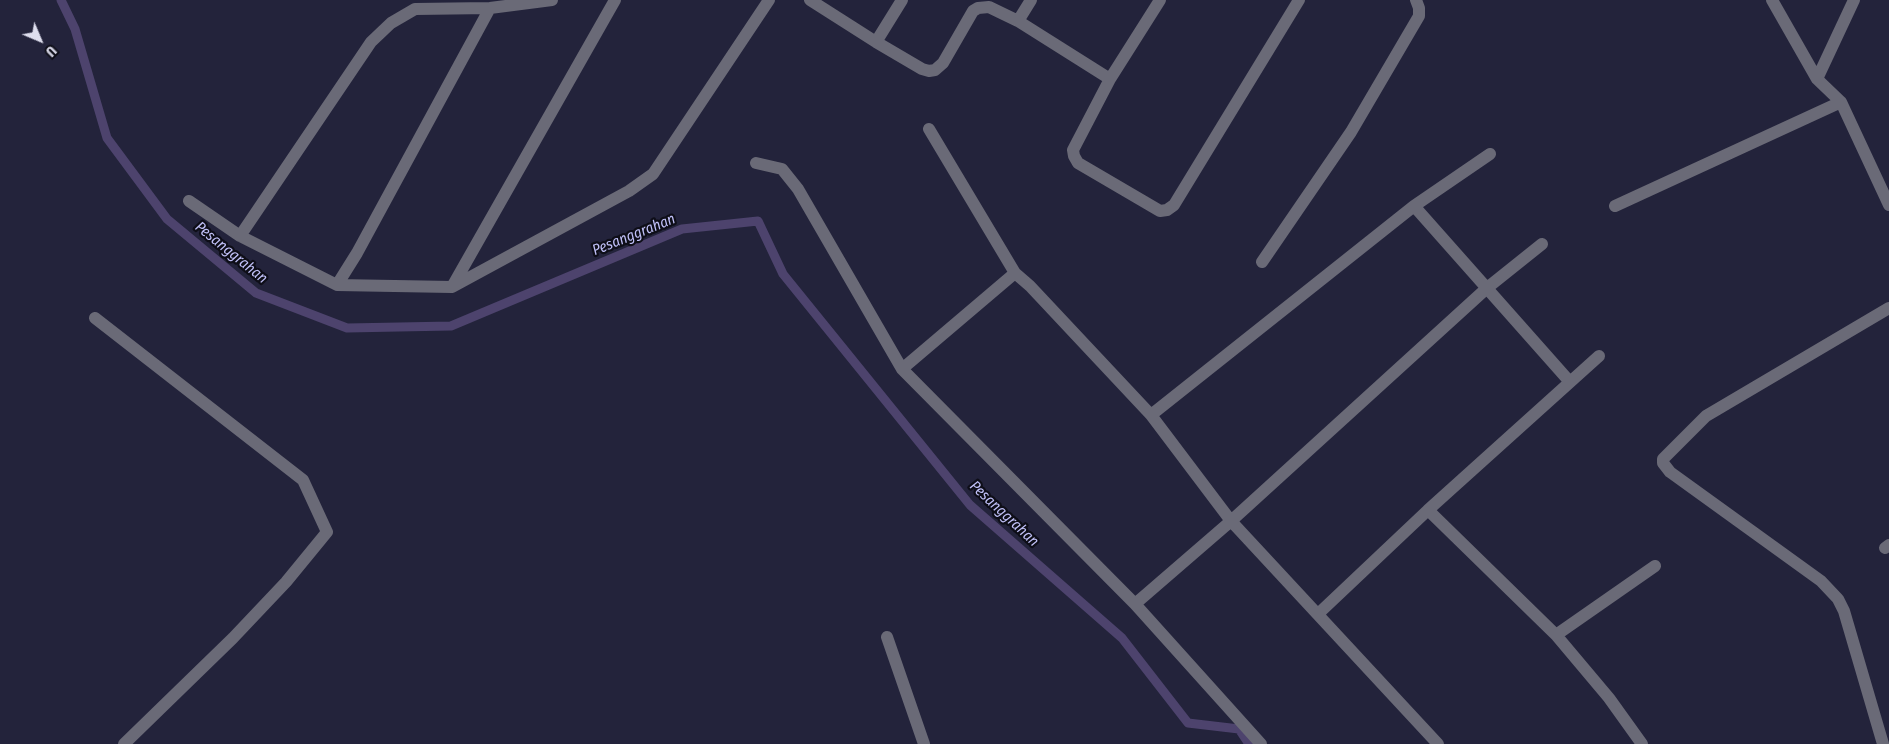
<!DOCTYPE html>
<style>
body{margin:0}
#map{position:relative;width:1889px;height:744px;overflow:hidden;background:#23233b;font-family:"Fira Sans Condensed",sans-serif}
canvas{display:block}
.north{position:absolute;left:15px;top:15px;width:50px;height:50px;-webkit-text-stroke:4px #0e0e18;paint-order:stroke;rotate:135deg;font-size:14px;font-weight:700;line-height:20px;text-align:center;color:#dedeee}
.north::after{content:'';display:block;margin:auto;width:18px;height:22px;background:#dedeee;clip-path:polygon(50% 0,100% 100%,50% 72%,0 100%)}
</style>
<div id="map">
<canvas width="1889" height="744"></canvas>
<div class="north">U</div>
</div>
<script>
const ctx = document.querySelector('canvas').getContext('2d');
ctx.lineJoin = 'round';
const shape = rows => new Path2D(rows.map(r => 'M' + r).join(''));
function trace(path, color, width, dash) { ctx.strokeStyle = color; ctx.lineWidth = width; ctx.lineCap = dash ? 'butt' : 'round'; ctx.setLineDash(dash || []); ctx.stroke(path); }
function label(font, color, halo, rows, align = 'center') {
  ctx.font = font + ' "Fira Sans Condensed",sans-serif'; ctx.lineWidth = 4.5; ctx.setLineDash([]); ctx.textBaseline = 'middle'; ctx.strokeStyle = halo; ctx.fillStyle = color; for (const [text, x, y, turn = 0] of rows) {
    ctx.save(); ctx.translate(x, y); ctx.rotate((+turn || 0) * Math.PI / 180); ctx.textAlign = isNaN(turn) ? turn : align; if (halo) ctx.strokeText(text, 0, 0); ctx.fillText(text, 0, 0); ctx.restore();
  }
}
const stream = shape([
 [61,0,75,29,107,138,167,219,256,293,347,328,451,326,682,229,758,221,783,274,970,505,1122,638,1188,723,1239,729,1249,744]
]);
const minor = shape([
 [810,0,876,42,922,69,929,71,935,70,943,63,973,11,978,8,989,7,1018,21,1110,79],
 [1160,0,1110,79,1073,150,1074,156,1078,163,1160,211,1167,210,1174,205,1299,0],
 [1772,0,1817,79,1841,102,1889,205],
 [1018,21,1031,0],
 [876,42,902,0],
 [1817,79,1854,0],
 [929,129,1015,273,1030,286,1151,415,1231,521,1438,744],
 [756,163,782,169,798,189,902,369,1135,604,1261,744],
 [189,201,240,236,337,285,452,287,629,191,653,174,769,0],
 [1414,206,1570,382],
 [1615,206,1841,102],
 [240,236,371,42,391,23,415,9,490,8,552,0],
 [1262,262,1351,132,1419,16,1419,8,1416,0],
 [337,285,357,253,490,8],
 [452,287,615,0],
 [95,318,303,480,327,532,286,582,233,638,124,744],
 [902,369,1015,273],
 [1151,415,1414,206,1490,154],
 [1428,510,1556,635,1609,698,1642,744],
 [1885,548,1889,545],
 [1135,604,1231,521,1487,288,1542,244],
 [1318,614,1428,510,1599,356],
 [1556,635,1655,566],
 [887,637,924,744],
 [1883,744,1844,611,1838,599,1821,581,1670,472,1663,463,1663,459,1706,416,1889,308]
]);
const waterNames = [
 ["Pesanggrahan",634,235,-22],
 ["Pesanggrahan",231,253,39],
 ["Pesanggrahan",1004,514,43]
];
trace(stream, '#4d436d', 9);
trace(minor, '#6a6a77', 12);
label('italic 15px', '#bfbff6', '#0e0e18', waterNames);
</script>
